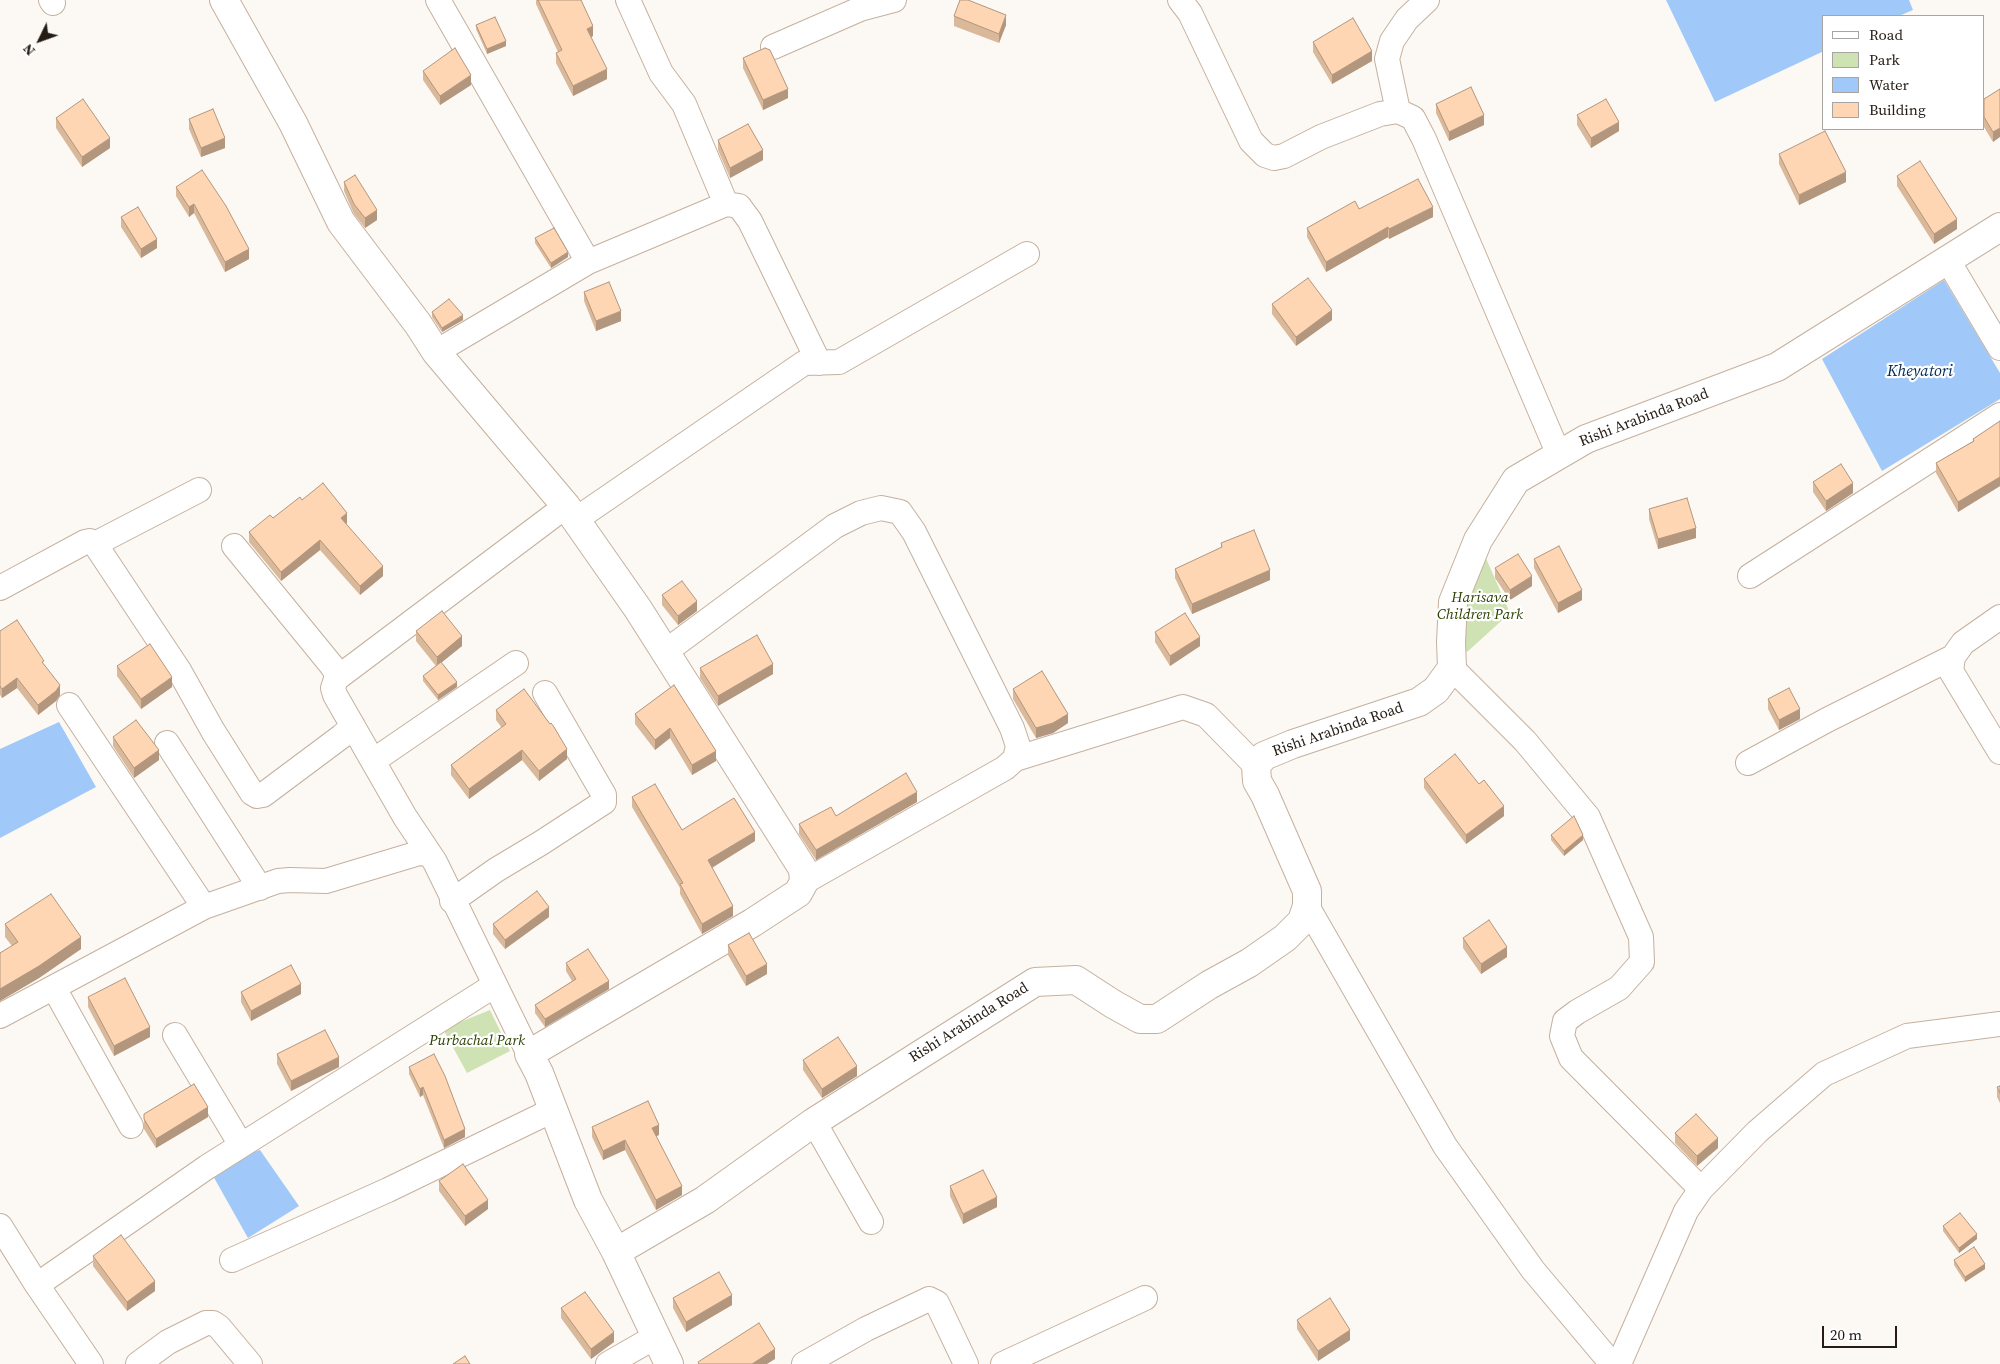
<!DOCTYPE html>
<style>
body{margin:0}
#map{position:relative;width:2000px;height:1364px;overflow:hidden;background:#fcf8f4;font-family:"Source Serif 4",serif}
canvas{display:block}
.legend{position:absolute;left:1822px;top:15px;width:162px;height:115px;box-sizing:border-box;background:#fff;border:1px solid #a7a4a1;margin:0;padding:6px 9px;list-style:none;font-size:15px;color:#241c15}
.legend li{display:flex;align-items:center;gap:10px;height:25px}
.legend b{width:25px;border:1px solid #a7a4a1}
.north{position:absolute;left:15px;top:15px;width:50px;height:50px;-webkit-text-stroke:4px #fff;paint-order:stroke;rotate:228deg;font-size:14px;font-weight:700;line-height:20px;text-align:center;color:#241c15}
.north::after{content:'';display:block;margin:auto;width:18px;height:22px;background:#241c15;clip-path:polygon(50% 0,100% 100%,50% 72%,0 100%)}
.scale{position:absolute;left:1822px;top:1326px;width:75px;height:22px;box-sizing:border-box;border:2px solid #241c15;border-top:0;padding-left:6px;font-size:15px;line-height:18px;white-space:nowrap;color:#241c15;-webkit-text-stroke:4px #fff;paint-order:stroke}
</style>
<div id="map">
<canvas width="2000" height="1364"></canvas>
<ul class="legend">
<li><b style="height:6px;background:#fff"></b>Road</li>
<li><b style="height:14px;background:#cee2b3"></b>Park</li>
<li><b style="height:14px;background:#a0c9f9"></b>Water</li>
<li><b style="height:14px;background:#fed6b3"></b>Building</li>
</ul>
<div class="north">N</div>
<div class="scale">20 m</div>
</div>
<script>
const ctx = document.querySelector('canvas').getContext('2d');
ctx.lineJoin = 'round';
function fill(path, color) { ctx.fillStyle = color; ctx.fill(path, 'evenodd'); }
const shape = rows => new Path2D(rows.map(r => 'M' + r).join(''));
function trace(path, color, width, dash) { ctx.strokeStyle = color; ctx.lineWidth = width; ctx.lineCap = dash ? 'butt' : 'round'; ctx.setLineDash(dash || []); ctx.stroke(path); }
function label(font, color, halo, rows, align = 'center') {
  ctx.font = font + ' "Source Serif 4",serif'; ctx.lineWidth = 4.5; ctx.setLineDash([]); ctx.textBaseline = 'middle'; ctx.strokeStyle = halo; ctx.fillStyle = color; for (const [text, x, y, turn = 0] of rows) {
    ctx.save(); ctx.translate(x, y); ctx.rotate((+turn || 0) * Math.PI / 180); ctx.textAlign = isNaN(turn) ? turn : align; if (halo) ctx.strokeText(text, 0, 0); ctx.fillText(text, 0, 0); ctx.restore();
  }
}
const green = shape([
 [1481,547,1510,613,1467,652,1451,642],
 [490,1010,510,1051,467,1073,443,1029]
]);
const water = shape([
 [1666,0,1909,0,1913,10,1899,16,1824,16,1824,51,1715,102],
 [1944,280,2000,373,2000,399,1882,471,1822,359],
 [59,722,96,787,0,838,0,749],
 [260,1150,299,1206,248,1238,208,1167]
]);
const minor = shape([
 [51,0,53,3],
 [438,0,588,262],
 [628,0,661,73,684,104,726,204],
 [1180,0,1190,13,1251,141,1265,155,1274,158,1284,156,1321,137,1380,114,1398,111,1413,118,1424,139,1559,455],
 [773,47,860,9,894,0],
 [1398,111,1387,59,1392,41,1407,19,1427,0],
 [1947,259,2000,348],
 [436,352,588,262,726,204,739,206,750,221,819,363],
 [575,520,804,363,839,362,1027,254],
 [95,544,199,490],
 [234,546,332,666,336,672,336,679,333,688,335,695,405,817,435,862,529,1054],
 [1750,576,2000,415],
 [0,588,85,542,90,541,95,544,180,672,213,731,252,793,257,796,263,795,342,736,353,726],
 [2000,617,1963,643,1953,657,1951,671,2000,752],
 [665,652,835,526,861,513,881,508,900,512,914,532,1012,728,1018,746,1015,759,1005,768,804,882],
 [1452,668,1525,741,1588,817,1641,937,1642,962,1619,988,1577,1012,1565,1021,1562,1036,1571,1058,1701,1189],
 [336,679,566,506],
 [69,705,204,907],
 [167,743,260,888],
 [1015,759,1183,707,1206,715,1256,766],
 [373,761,516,663],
 [1748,763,1827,720,1953,657],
 [452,901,496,870,541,843,604,802,604,795,545,693],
 [1307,906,1445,1146,1533,1270,1612,1364],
 [54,988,131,1126],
 [0,1016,204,907,278,881,290,880,326,881,419,853,429,854],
 [175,1035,241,1145],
 [814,1122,871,1222],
 [0,1226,37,1285,91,1364],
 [232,1260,388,1190,553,1110],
 [37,1285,207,1167,495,985],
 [138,1364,168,1342,206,1323,213,1323,219,1327,250,1364],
 [608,1364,655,1337],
 [804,1364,866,1329,929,1299,937,1303,966,1364],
 [1003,1364,1145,1298],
 [1619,1364,1686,1211,1701,1189,1757,1132,1824,1074,1907,1036,2000,1024]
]);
const tertiary = shape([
 [224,0,293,123,341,222,418,324,436,352,566,506,638,609,803,869,804,882,798,893,752,923,529,1054,539,1073,588,1200,616,1252,669,1364],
 [616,1252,705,1200,814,1122,1035,982,1076,980,1113,1004,1140,1019,1157,1019,1209,985,1249,963,1285,938,1302,921,1307,906,1307,891,1265,795,1257,781,1256,766,1264,756,1293,744,1419,702,1436,690,1452,668,1451,642,1453,602,1478,540,1516,480,1586,439,1777,367,2000,227]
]);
const wall = shape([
 [536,0,581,0,593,36,591,37,607,79,573,96,556,63,556,53,558,52,536,4],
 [954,16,1006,25,999,43,954,26],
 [476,25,506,46,487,54,476,29],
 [1313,42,1372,61,1332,84,1313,52],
 [743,58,788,98,763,110,743,68],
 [423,71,471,85,440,105,423,80],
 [2000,89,1993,142,1984,127,1984,99],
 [1436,104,1484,125,1449,141,1436,113],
 [1577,115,1619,131,1591,148,1577,125],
 [56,118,110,148,82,167,56,128],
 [189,119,225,148,201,157,189,129],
 [718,140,763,160,730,178,718,150],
 [1779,154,1846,182,1799,205,1779,164],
 [1897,176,1957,229,1934,244,1897,186],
 [344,182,377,220,365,228,354,214,344,191],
 [176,187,226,206,249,259,225,272,194,213,189,217,176,196],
 [1359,209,1433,217,1389,239,1388,237,1326,272,1307,237,1307,228],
 [121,217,157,248,141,258,121,227],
 [535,238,568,257,551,268,535,243],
 [584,292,621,321,596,331,584,301],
 [1272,304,1332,320,1296,346,1272,314],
 [432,312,463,320,442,332,432,317],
 [2000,421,2000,486,1958,512,1936,473,1936,463,1973,441,1973,439],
 [1813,482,1853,493,1826,511,1813,492],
 [302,500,347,523,346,524,383,576,360,595,320,550,281,581,249,542,249,532],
 [1649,509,1696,538,1658,549,1649,519],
 [1221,543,1270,580,1192,614,1175,578,1175,569,1221,548],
 [1534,559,1582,600,1558,613,1534,568],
 [1495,568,1532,586,1510,600,1495,578],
 [662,595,697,611,678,625,662,605],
 [0,631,44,664,60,695,56,701,38,715,17,688,2,698,0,695],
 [416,631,462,646,441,663,457,687,438,700,423,681,423,676,436,666,416,641],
 [1155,632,1200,646,1170,666,1155,642],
 [117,666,172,687,141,709,117,676],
 [700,668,773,674,718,706,700,678],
 [674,685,716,761,692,775,670,738,655,750,635,724,635,714],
 [1013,689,1068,723,1053,733,1036,738,1013,699],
 [1768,699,1800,719,1779,730,1768,709],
 [496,710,550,724,567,759,539,781,522,760,469,799,451,775,451,765,502,728,496,720],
 [113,737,159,760,134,778,113,746],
 [1424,779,1504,816,1466,844,1424,788],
 [632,797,682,830,755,841,712,868,733,916,702,934,680,894,680,888,632,807],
 [917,802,816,860,799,834,799,824,836,816],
 [1551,835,1583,840,1564,856,1551,840],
 [549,917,505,949,493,934,493,924],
 [5,924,81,949,39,978,0,1001,0,953,12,946,5,937],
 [1463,938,1507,957,1481,974,1463,948],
 [728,945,767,974,746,986,728,955],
 [566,963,609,989,545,1027,535,1013,535,1005,572,981,566,971],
 [241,992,301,994,251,1021,241,1002],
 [88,997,150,1037,114,1056,88,1007],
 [277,1054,339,1067,291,1091,277,1064],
 [803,1060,857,1076,822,1098,803,1070],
 [409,1067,465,1137,444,1148,423,1095,420,1097,409,1074],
 [2000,1086,2000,1103,1997,1097,1997,1087],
 [144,1114,208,1117,156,1148,144,1129],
 [592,1127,659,1135,656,1136,682,1195,656,1210,625,1150,603,1160,592,1137],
 [1675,1133,1718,1148,1697,1166,1675,1143],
 [439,1181,488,1209,465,1226,439,1191],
 [950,1186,997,1207,963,1224,950,1196],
 [1943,1226,1977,1239,1959,1253,1943,1231],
 [93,1256,155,1291,127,1311,93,1266],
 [1954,1260,1985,1269,1965,1282,1954,1265],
 [673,1298,732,1305,686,1332,673,1308],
 [561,1308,614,1342,591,1359,561,1318],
 [1297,1320,1350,1340,1318,1361,1297,1329]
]);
const shadedWall = shape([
 [1006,15,1006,25,999,43,999,34],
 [593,26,593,36,587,39,587,29],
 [506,41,506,46,487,54,487,49],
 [1372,51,1372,61,1332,84,1332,75],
 [607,69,607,79,573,96,573,86],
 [471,75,471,85,440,105,440,96],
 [788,89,788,98,763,110,763,100],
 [1484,115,1484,125,1449,141,1449,132],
 [1619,122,1619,131,1591,148,1591,138],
 [2000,128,2000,137,1993,142,1993,132],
 [110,138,110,148,82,167,82,157],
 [225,138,225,148,201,157,201,148],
 [763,150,763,160,730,178,730,168],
 [1846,172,1846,182,1799,205,1799,195],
 [194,204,194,213,189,217,189,207],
 [1433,207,1433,217,1389,239,1389,229],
 [377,210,377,220,365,228,365,218],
 [1957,219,1957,229,1934,244,1934,234],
 [1388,227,1388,237,1326,272,1326,262],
 [157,239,157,248,141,258,141,249],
 [249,249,249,259,225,272,225,262],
 [568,252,568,257,551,268,551,263],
 [1332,310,1332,320,1296,346,1296,337],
 [621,311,621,321,596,331,596,321],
 [463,315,463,320,442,332,442,328],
 [2000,477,2000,486,1958,512,1958,502],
 [1853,483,1853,493,1826,511,1826,501],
 [347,513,347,523,341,528,341,518],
 [1696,528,1696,538,1658,549,1658,539],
 [320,540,320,550,281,581,281,572],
 [383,566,383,576,360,595,360,586],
 [1270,570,1270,580,1192,614,1192,604],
 [1532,576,1532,586,1510,600,1510,590],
 [1582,590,1582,600,1558,613,1558,603],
 [697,601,697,611,678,625,678,616],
 [462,636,462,646,437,666,437,657],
 [1200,637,1200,646,1170,666,1170,656],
 [773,664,773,674,718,706,718,696],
 [172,677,172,687,141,709,141,699],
 [17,678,17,688,2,698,2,689],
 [457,682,457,687,438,700,438,695],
 [60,685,60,695,56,701,38,715,38,705],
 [1800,709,1800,719,1779,730,1779,720],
 [1068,714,1068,723,1053,733,1036,738,1036,728],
 [670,728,670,738,655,750,655,740],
 [567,749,567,759,539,781,539,771],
 [159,750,159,760,134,778,134,768],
 [522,750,522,760,469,799,469,789],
 [716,751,716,761,692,775,692,765],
 [917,792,917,802,816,860,816,850],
 [1504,806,1504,816,1466,844,1466,835],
 [755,832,755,841,708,870,708,860],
 [1583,835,1583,840,1564,856,1564,851],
 [733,906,733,916,702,934,702,924],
 [549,907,549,917,505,949,505,940],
 [81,937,81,949,39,978,0,1001,0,989],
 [1507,947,1507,957,1481,974,1481,964],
 [767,964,767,974,746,986,746,976],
 [609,981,609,989,545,1027,545,1019],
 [301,984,301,994,251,1021,251,1011],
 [150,1027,150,1037,114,1056,114,1046],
 [339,1057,339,1067,291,1091,291,1081],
 [857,1066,857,1076,822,1098,822,1089],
 [423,1087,423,1095,420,1097,420,1089],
 [208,1107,208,1117,156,1148,156,1139],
 [659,1125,659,1135,652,1138,652,1128],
 [465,1129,465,1137,444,1148,444,1140],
 [1718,1138,1718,1148,1697,1166,1697,1156],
 [625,1140,625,1150,603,1160,603,1151],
 [682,1186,682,1195,656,1210,656,1200],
 [997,1197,997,1207,963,1224,963,1214],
 [488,1200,488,1209,465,1226,465,1216],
 [1977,1234,1977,1239,1959,1253,1959,1248],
 [1985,1264,1985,1269,1965,1282,1965,1277],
 [155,1281,155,1291,127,1311,127,1302],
 [732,1295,732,1305,686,1332,686,1322],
 [1350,1330,1350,1340,1318,1361,1318,1351],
 [614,1332,614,1342,591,1359,591,1349],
 [775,1349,775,1359,767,1364,752,1364]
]);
const building = shape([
 [538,0,581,0,593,26,587,29,607,69,573,86,556,53,562,50,538,0],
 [960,0,968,0,1006,15,999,34,954,16,960,0],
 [495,17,506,41,487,49,476,25,495,17],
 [1353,18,1372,51,1332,75,1313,42,1353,18],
 [455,48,471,75,440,96,423,71,455,48],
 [765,48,770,50,788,89,763,100,743,58,765,48],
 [1471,87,1484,115,1449,132,1436,104,1471,87],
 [2000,89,2000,128,1993,132,1984,117,1984,99,2000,89],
 [83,99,110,138,82,157,56,118,83,99],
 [1606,99,1619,122,1591,138,1577,115,1606,99],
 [213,109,225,138,201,148,189,119,213,109],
 [748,124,763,150,730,168,718,140,748,124],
 [1825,131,1846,172,1799,195,1779,154,1825,131],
 [1920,161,1957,219,1934,234,1897,176,1920,161],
 [202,170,226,206,249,249,225,262,194,204,189,207,176,187,202,170],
 [355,175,377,210,365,218,354,204,344,182,355,175],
 [1418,179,1433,207,1389,229,1388,227,1326,262,1307,228,1355,201,1359,209,1418,179],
 [138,207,157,239,141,249,121,217,138,207],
 [554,228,568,252,551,263,535,238,554,228],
 [1308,278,1332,310,1296,337,1272,304,1308,278],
 [609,282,621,311,596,321,584,292,609,282],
 [449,299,463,315,442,328,432,312,449,299],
 [2000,421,2000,477,1958,502,1936,463,1974,441,1973,439,2000,421],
 [1841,464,1853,483,1826,501,1813,482,1841,464],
 [323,483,347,513,341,518,383,566,360,586,320,540,281,572,249,532,270,515,273,518,300,497,302,500,323,483],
 [1687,498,1696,528,1658,539,1649,509,1687,498],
 [1254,530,1270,570,1192,604,1175,569,1222,547,1221,543,1254,530],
 [1559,546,1582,590,1558,603,1534,559,1559,546],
 [1518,554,1532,576,1510,590,1495,568,1518,554],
 [682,581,697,601,678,616,662,595,682,581],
 [442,611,462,636,437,657,416,631,442,611],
 [1185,613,1200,637,1170,656,1155,632,1185,613],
 [17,620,44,661,42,662,60,685,56,691,38,705,17,678,2,689,0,686,0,631,17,620],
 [757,635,773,664,718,696,700,668,757,635],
 [150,644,172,677,141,699,117,666,150,644],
 [441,662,457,682,438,695,423,676,441,662],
 [1042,671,1068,714,1053,723,1036,728,1013,689,1042,671],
 [674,685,716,751,692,765,670,728,655,740,635,714,674,685],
 [1789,688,1800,709,1779,720,1768,699,1789,688],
 [524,689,550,724,551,723,554,727,567,749,539,771,522,750,469,789,451,765,506,724,496,710,524,689],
 [136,720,159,750,134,768,113,737,136,720],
 [1455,754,1479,784,1484,780,1504,806,1466,835,1424,779,1455,754],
 [906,773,917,792,816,850,799,824,831,807,836,816,906,773],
 [655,784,682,830,734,798,755,832,708,860,733,906,702,924,680,884,683,883,632,797,655,784],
 [1574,816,1583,835,1564,851,1551,835,1574,816],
 [537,891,549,907,505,940,493,924,537,891],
 [51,894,81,937,39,966,0,989,0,953,18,942,5,924,51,894],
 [1489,920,1507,947,1481,964,1463,938,1489,920],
 [749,933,767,964,746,976,728,945,749,933],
 [588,949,609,981,545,1019,535,1005,576,979,566,963,588,949],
 [291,965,301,984,251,1011,241,992,291,965],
 [125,978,150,1027,114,1046,88,997,125,978],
 [325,1030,339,1057,291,1081,277,1054,325,1030],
 [838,1037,857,1066,822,1089,803,1060,838,1037],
 [434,1054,445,1076,465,1129,444,1140,423,1087,420,1089,409,1067,434,1054],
 [194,1084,208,1107,156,1139,144,1119,144,1114,194,1084],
 [2000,1086,2000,1093,1997,1087,2000,1086],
 [648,1101,659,1125,652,1128,682,1186,656,1200,625,1140,603,1151,592,1127,648,1101],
 [1696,1114,1718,1138,1697,1156,1675,1133,1696,1114],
 [463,1164,488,1200,465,1216,439,1181,463,1164],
 [983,1170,997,1197,963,1214,950,1186,983,1170],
 [1960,1213,1977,1234,1959,1248,1943,1226,1960,1213],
 [121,1235,155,1281,127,1302,93,1256,121,1235],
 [1974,1247,1985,1264,1965,1277,1954,1260,1974,1247],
 [719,1272,732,1295,686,1322,673,1298,719,1272],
 [585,1292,614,1332,591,1349,561,1308,585,1292],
 [1330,1298,1350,1330,1318,1351,1297,1320,1330,1298],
 [759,1323,775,1349,752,1364,699,1364,698,1362,759,1323],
 [465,1356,470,1364,453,1364,465,1356]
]);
const streetNames = [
 ["Rishi Arabinda Road",1644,418,-21],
 ["Rishi Arabinda Road",1338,730,-19],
 ["Rishi Arabinda Road",969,1023,-32]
];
const parkNames = [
 ["Harisava",1480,598],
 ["Children Park",1480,615],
 ["Purbachal Park",477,1041]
];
const waterNames = [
 ["Kheyatori",1920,372]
];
fill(green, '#cee2b3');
fill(water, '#a0c9f9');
trace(minor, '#c5b09e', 26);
trace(tertiary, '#c5b09e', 30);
trace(minor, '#fff', 24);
trace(tertiary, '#fff', 28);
fill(wall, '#dab89a');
fill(shadedWall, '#b2967d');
fill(building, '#fed6b3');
trace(building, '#b2967d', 1);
label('15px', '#241c15', '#fff', streetNames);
label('italic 15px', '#2d4100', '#fff', parkNames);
label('italic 16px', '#002953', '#fff', waterNames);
</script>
